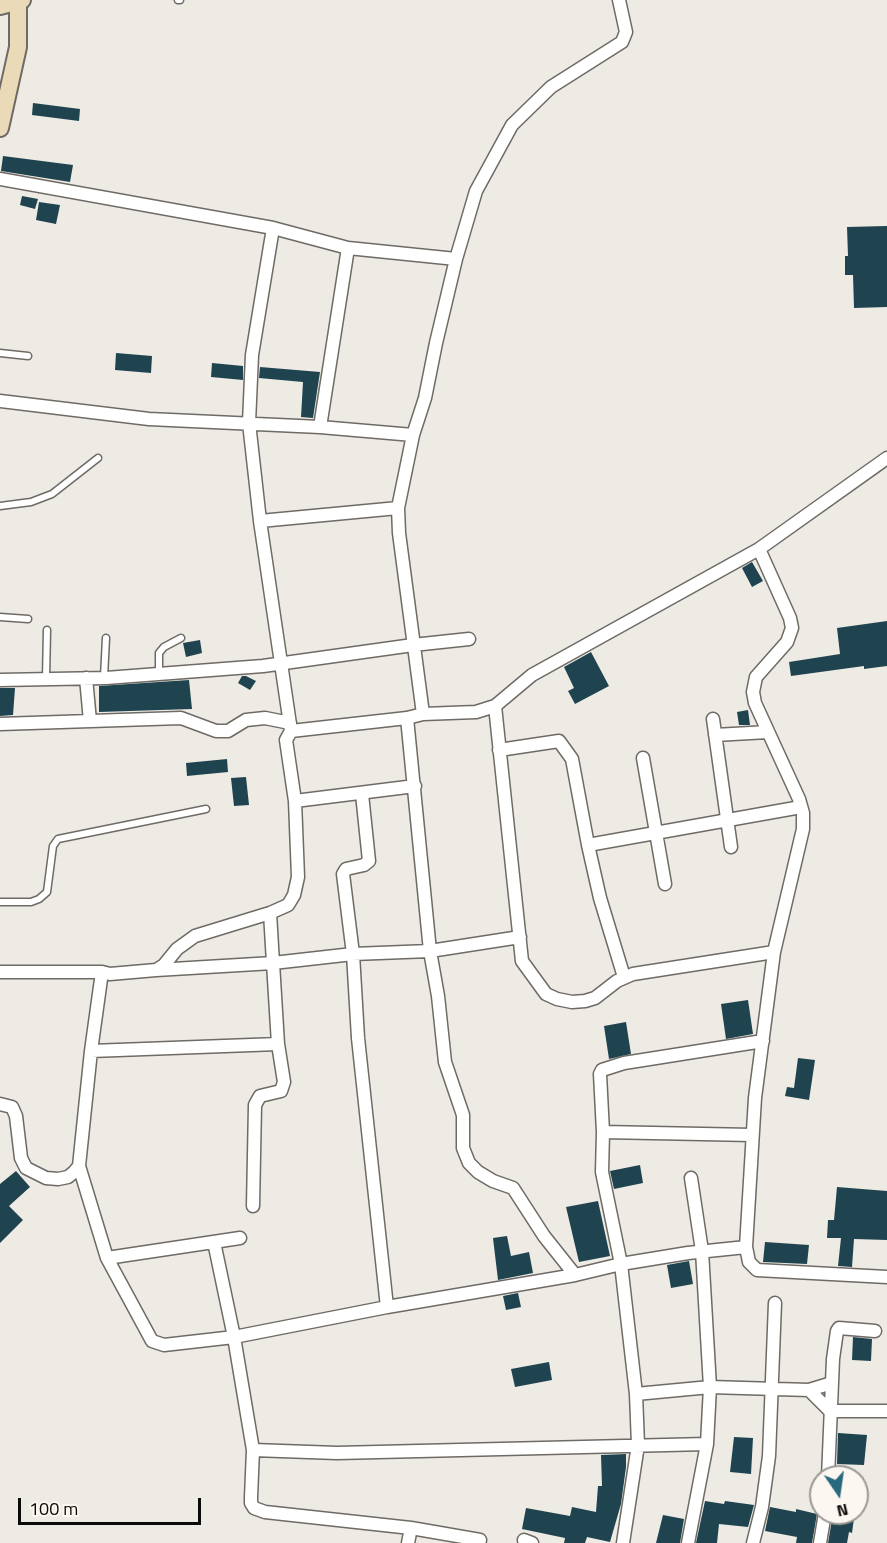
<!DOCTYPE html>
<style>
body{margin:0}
#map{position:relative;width:887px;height:1543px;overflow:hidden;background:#eeeae4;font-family:"Titillium Web",sans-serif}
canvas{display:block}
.north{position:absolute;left:809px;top:1465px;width:60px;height:60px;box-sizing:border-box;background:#fcf7f1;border:2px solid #9c9994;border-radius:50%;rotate:167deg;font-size:16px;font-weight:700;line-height:24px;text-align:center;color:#0c0b09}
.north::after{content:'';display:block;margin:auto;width:21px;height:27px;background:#28697d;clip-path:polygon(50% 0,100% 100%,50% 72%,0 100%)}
.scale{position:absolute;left:18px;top:1498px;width:183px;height:27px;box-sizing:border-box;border:3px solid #0c0b09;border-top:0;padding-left:8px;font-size:18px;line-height:21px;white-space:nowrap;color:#0c0b09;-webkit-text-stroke:4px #fcf7f1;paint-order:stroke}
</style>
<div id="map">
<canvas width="887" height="1543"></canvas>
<div class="north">N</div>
<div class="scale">100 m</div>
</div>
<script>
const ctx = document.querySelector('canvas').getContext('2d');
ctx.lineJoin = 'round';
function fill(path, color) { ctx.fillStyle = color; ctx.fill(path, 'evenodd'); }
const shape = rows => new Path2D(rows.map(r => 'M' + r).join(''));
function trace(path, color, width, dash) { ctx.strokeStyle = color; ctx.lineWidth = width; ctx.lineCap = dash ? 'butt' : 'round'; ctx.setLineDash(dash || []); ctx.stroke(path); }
const building = shape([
 [33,103,80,109,79,121,32,115],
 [3,156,73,165,70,182,1,171],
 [22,196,38,199,35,209,20,205],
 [39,202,60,205,56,224,36,220],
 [887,226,887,307,854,308,853,275,845,275,845,256,848,256,847,227],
 [116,353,152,356,151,373,115,370],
 [212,363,243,366,243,380,211,377],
 [260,367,320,372,313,418,301,417,303,382,259,378],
 [752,562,763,581,752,587,742,568],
 [887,621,887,666,864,669,864,666,791,676,789,662,840,654,837,628],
 [200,640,202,653,186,657,183,643],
 [591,652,609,686,575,704,568,691,574,688,564,667],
 [242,676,246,676,256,681,250,690,238,683],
 [189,680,192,709,99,712,99,686],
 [0,688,15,688,13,715,0,716],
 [748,710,750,725,739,725,737,712],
 [227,759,228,772,187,776,186,763],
 [246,777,249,805,234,806,231,778],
 [748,1000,753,1034,726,1039,721,1004],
 [626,1022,631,1054,609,1059,604,1026],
 [798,1058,815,1060,809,1100,785,1096,787,1087,794,1088],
 [640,1165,643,1183,614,1189,610,1171],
 [16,1171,30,1187,9,1206,23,1220,0,1243,0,1184],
 [837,1187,887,1191,887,1240,854,1239,852,1267,838,1266,841,1238,827,1238,828,1220,834,1220],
 [598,1201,610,1256,579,1262,566,1207],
 [507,1236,511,1256,529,1252,533,1273,498,1280,493,1238],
 [765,1242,809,1245,807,1264,763,1262],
 [689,1261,693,1284,671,1288,667,1265],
 [518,1293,521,1307,506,1310,503,1296],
 [853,1337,872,1339,871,1361,852,1360],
 [549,1362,552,1380,515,1387,511,1369],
 [838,1433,867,1435,864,1465,837,1464],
 [734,1437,753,1438,751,1474,730,1472],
 [626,1454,626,1467,621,1504,610,1542,587,1537,585,1543,564,1543,565,1538,522,1529,526,1508,570,1516,572,1507,596,1512,598,1486,602,1486,601,1455],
 [705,1501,724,1504,725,1501,754,1505,748,1527,719,1524,717,1543,696,1543],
 [770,1507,796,1512,796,1509,817,1514,812,1543,796,1543,797,1537,765,1531],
 [833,1514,854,1518,852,1533,849,1532,847,1543,828,1543],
 [663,1515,684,1519,680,1543,656,1543]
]);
const lane = shape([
 [178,0,180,0],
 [0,353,28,356],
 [0,506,31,502,52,494,98,458],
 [0,617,28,619],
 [159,674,159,653,164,647,181,638],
 [104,677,106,638],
 [46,679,47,630],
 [0,902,31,902,39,899,47,892,53,846,58,839,206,809]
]);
const street = shape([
 [0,179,273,228,348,248,456,259],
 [273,228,252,355,249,423,260,521,291,731],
 [0,401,149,419,320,427,413,435],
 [320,427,348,248],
 [260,521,398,508],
 [759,549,790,618,792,628,787,642,756,677,753,692,755,703,799,799,803,813,803,829,774,952,755,1098,746,1247,749,1262,757,1270,887,1277],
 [86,678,90,721],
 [0,680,106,678,263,666,413,645,469,639],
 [495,706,522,961,546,994,557,999,572,1002,585,1001,595,998,617,981,633,974,774,952],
 [423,714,399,533,398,508,413,435,425,398,436,343,456,259,476,191,512,125,551,87,622,42,626,32,619,0],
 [407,718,430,951,438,996,445,1062,463,1115,463,1148,469,1163,478,1172,493,1181,513,1188,544,1236,575,1275],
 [713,719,731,847],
 [0,724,181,718,216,731,228,731,246,720,265,718,290,723],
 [715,735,768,732],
 [499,750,559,741,572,759,588,845,600,898,624,977],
 [643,758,665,884],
 [362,794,369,861,364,865,346,869,343,874,353,954,430,951,520,937],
 [295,801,415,786],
 [588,845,801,807],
 [270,913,273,963,353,954,358,1038,387,1307],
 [156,970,273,963,278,1044,284,1082,281,1091,260,1096,255,1105,253,1206],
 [0,972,102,972,110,974,156,970,164,965,177,949,195,936,270,913,288,905,294,895,298,877,295,801,286,740,291,731,407,718,423,714,476,712,495,706,532,675,759,549,887,458],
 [91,1051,278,1044],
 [0,1104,12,1107,16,1116,21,1158,26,1168,46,1178,58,1179,68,1177,74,1172,79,1166,91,1051,102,972],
 [603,1132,752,1135],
 [79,1166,107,1258,152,1341,164,1345,234,1337,387,1307,575,1275,621,1264,602,1172,603,1132,600,1074,602,1070,624,1063,763,1041],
 [214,1242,234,1337,253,1450,251,1497,251,1503,254,1508,265,1512,411,1528,480,1540],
 [107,1258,240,1238],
 [809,1390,830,1411,887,1411],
 [636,1394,710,1387,809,1390,832,1383],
 [253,1450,337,1453,707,1444],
 [828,1477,833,1359,837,1331,839,1328,875,1331],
 [524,1540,532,1543],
 [408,1543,411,1528],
 [623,1543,638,1445,636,1394,621,1264,688,1253,746,1247],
 [688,1543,707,1444,710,1387,702,1251,691,1178],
 [753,1543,762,1507,769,1456,775,1303],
 [820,1543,825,1513]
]);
const secondary = shape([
 [0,6,22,0],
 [0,128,18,47,18,1]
]);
fill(building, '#1f4450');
trace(lane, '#6e6a65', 9);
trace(street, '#6e6a65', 15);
trace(secondary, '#6e6a65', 20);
trace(lane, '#fff', 6);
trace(street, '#fff', 12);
trace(secondary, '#ebdab7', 16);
</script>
